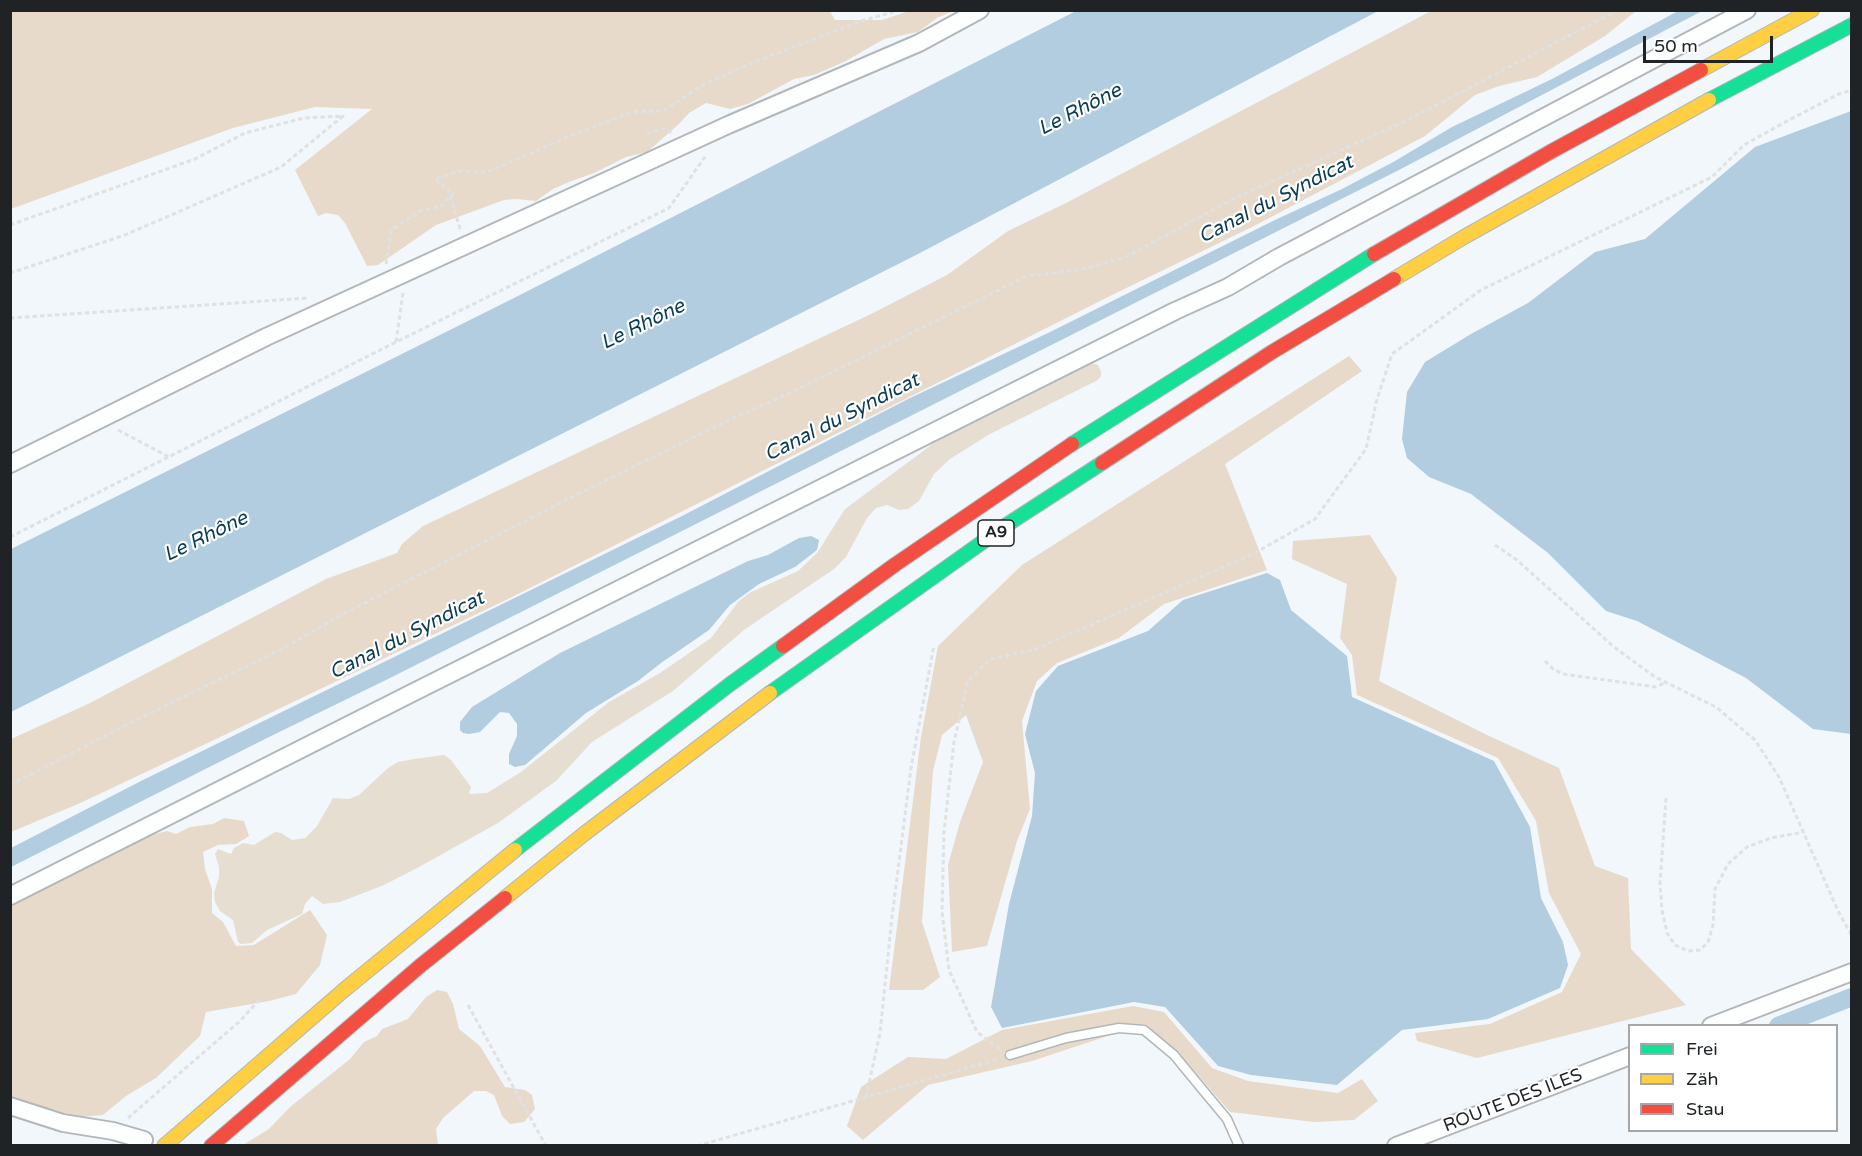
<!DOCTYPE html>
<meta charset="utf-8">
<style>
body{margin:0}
#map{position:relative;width:1862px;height:1156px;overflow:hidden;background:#f1f7fb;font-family:"Varela Round",sans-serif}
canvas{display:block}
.frame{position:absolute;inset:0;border:12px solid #1f2325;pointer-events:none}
.legend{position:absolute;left:1628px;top:1024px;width:210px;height:108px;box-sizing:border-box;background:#fff;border:2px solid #a5a7a8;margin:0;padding:8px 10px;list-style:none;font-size:18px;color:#1f2325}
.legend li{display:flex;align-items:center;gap:12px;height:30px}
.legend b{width:30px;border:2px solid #a5a7a8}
.scale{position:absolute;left:1643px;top:36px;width:130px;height:27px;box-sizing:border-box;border:3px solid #1f2325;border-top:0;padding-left:8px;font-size:18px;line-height:21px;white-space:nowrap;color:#1f2325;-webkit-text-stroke:4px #fff;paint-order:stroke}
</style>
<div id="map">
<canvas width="1862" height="1156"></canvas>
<div class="frame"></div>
<ul class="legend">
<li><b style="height:8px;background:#16e098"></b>Frei</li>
<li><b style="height:8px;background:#ffcf43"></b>Zäh</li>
<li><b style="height:8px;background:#f24e42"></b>Stau</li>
</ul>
<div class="scale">50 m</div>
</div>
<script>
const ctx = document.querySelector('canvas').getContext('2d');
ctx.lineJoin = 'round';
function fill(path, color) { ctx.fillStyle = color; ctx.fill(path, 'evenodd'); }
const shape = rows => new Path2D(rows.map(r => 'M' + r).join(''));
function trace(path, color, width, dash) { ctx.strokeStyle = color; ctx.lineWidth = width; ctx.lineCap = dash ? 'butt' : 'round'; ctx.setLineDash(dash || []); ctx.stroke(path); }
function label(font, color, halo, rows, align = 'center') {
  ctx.font = font + ' "Varela Round",sans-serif'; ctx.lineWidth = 4.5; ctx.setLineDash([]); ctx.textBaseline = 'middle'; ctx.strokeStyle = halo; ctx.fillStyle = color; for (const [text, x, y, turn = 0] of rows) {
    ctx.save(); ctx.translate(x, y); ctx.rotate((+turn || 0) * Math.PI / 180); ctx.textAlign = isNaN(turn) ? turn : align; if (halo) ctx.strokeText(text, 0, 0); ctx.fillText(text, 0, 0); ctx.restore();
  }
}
const green = shape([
 [1092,363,1098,365,1101,371,1101,376,1098,380,990,434,950,459,934,474,919,501,908,509,899,510,887,505,876,508,867,518,846,557,834,569,744,630,673,691,592,742,556,781,498,823,419,867,384,885,340,902,323,904,312,896,305,904,302,914,267,930,252,943,241,944,238,942,233,920,220,911,215,902,214,893,219,877,219,867,215,854,218,849,231,854,234,848,243,843,254,845,275,832,281,833,292,840,305,838,317,826,333,798,349,799,359,795,388,768,398,762,414,759,444,755,451,760,471,787,469,794,487,793,521,772,609,702,660,673,711,638,738,602,749,593,798,571,817,553,845,509,934,443,995,409]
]);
const forest = shape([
 [830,11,835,20,882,20,909,11,953,11,937,18,918,32,884,39,846,61,814,75,794,79,748,104,730,109,706,103,689,113,679,124,647,152,626,157,594,173,569,182,553,189,536,201,517,199,504,200,436,225,378,265,367,266,345,223,338,215,326,213,318,216,295,170,372,109,315,107,233,128,11,209,11,11],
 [1431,11,1636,11,1605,36,1537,77,1499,86,1475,95,1425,136,1254,226,1112,295,510,598,216,739,78,804,11,832,11,739,88,704,326,579,397,553,402,544,423,526,871,314,947,275,1008,231,1066,203],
 [1349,356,1362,371,1225,464,1267,570,1164,604,1119,638,1057,663,1037,681,1022,721,1030,809,1017,841,987,946,952,952,948,865,960,822,983,762,966,715,942,735,933,771,922,922,940,977,923,990,889,990,921,737,938,646,1022,565],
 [1370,535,1397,578,1379,681,1487,735,1559,768,1595,866,1628,878,1631,949,1686,1005,1477,1058,1417,1041,1415,1033,1490,1024,1562,992,1581,954,1549,893,1536,821,1498,758,1357,695,1352,655,1340,638,1347,584,1292,559,1293,541],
 [224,818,244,821,249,836,236,844,218,845,203,852,205,869,212,889,212,913,223,922,236,946,254,945,310,910,327,935,320,965,296,994,269,1001,206,1012,200,1036,156,1078,126,1096,103,1115,80,1117,25,1102,11,1096,10,907,58,879,151,835,167,831,176,834,190,827,213,824],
 [437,990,447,992,453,1004,459,1029,480,1046,505,1087,525,1090,532,1095,535,1109,524,1122,510,1124,502,1116,494,1095,486,1091,474,1091,443,1118,436,1129,438,1145,243,1145,269,1129,290,1107,350,1059,364,1042,377,1036,382,1029,408,1019,426,997],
 [1133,1006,1164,1012,1212,1068,1248,1081,1338,1093,1362,1079,1378,1101,1354,1120,1314,1122,1230,1112,1189,1065,1144,1024,1032,1061,928,1085,863,1140,847,1126,861,1087,908,1057,946,1059,1002,1030]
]);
const water = shape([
 [1076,11,1378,11,918,254,11,712,11,549,512,299],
 [1678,11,1702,11,1397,171,388,679,267,738,11,867,11,848,143,780,682,516,908,399,1048,333,1275,220,1342,189,1395,161,1452,127,1552,79],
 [1851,111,1852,111,1851,734,1813,729,1746,678,1637,621,1606,611,1548,553,1471,494,1429,477,1407,458,1402,439,1407,392,1425,362,1471,334,1528,303,1595,252,1645,239,1755,147],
 [811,536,819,540,817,550,795,567,759,584,730,605,709,630,661,663,638,681,586,713,525,765,515,767,509,764,509,754,517,736,517,724,509,713,500,712,480,732,469,734,463,733,460,730,460,722,472,707,560,653,748,561,768,555,799,538],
 [1267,573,1280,580,1291,610,1347,656,1352,697,1494,761,1530,827,1541,898,1563,942,1568,965,1560,988,1488,1019,1402,1030,1337,1085,1251,1075,1218,1066,1165,1007,1134,1002,1002,1028,991,1007,1009,904,1032,816,1035,773,1025,734,1036,691,1058,666,1148,631,1183,600]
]);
const canal = shape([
 [1778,1026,1852,997]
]);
const path = shape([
 [647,134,666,128,672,134],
 [10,225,195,159,245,133,304,118,343,116,281,167,125,235,10,273],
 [460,229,449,191,435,179,460,171,487,172,570,136,632,112,663,111,703,85,742,67,861,21,900,10],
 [386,264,391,230,420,211,440,207,455,192],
 [10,318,308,298],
 [396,342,403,293],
 [118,430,169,457],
 [10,537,396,342,669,208,707,154],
 [1495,545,1517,560,1614,647,1655,677,1716,707,1755,740,1779,777,1839,913,1852,936],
 [1545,661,1553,669,1563,674,1656,687,1666,682],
 [10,785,130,723,282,649,341,615,568,499,731,419,792,392,1027,276,1079,270,1124,258,1235,198,1408,120,1618,10],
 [1666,798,1660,884,1662,910,1667,933,1675,945,1688,951,1700,950,1708,942,1713,925,1715,889,1728,864,1747,847,1771,838,1804,832],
 [468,1005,546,1146],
 [1000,1049,977,1032,949,970,942,912,944,832,954,742,968,681,990,659,1033,650,1253,554,1315,519,1366,449,1377,399,1392,354,1481,290,1712,177,1744,145,1789,120,1839,94,1852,90],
 [866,1097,880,1033,892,917,911,768,934,645],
 [128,1118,240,1021,260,999],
 [697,1146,998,1059]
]);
const lane = shape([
 [1010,1055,1066,1038,1119,1028,1144,1030,1174,1055,1202,1089,1227,1119,1239,1146]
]);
const street = shape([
 [10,464,266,337,728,125,919,43,980,10],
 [10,896,414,692,1175,311,1228,287,1279,257,1747,10],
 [1711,1026,1852,972],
 [10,1106,63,1123,113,1131,144,1140],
 [1396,1146,1630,1056]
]);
const fast = shape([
 [1709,100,1852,25],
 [1072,444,1374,254],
 [770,693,1008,524,1102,463],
 [515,850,729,685,783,646]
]);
const slow = shape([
 [1701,70,1812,10],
 [1394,279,1464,237,1709,100],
 [505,898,584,834,770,693],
 [164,1146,344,990,515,850]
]);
const jam = shape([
 [1374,254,1552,151,1701,70],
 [1102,463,1272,352,1394,279],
 [783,646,896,564,1072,444],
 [211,1146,420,966,505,898]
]);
const shields = [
 [996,533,36]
];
const shieldNames = [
 ["A9",996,533]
];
const streetNames = [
 ["ROUTE DES ILES",1513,1101,-21]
];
const waterNames = [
 ["Le Rhône",1080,110,-27],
 ["Canal du Syndicat",1276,200,-27],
 ["Le Rhône",643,325,-26],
 ["Canal du Syndicat",842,418,-27],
 ["Le Rhône",206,537,-26],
 ["Canal du Syndicat",407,636,-27]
];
fill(green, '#e7ded2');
fill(forest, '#e7daca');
fill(water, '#b1cddf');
trace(canal, '#b1cddf', 18);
trace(lane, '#b3b7ba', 11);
trace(street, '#b3b7ba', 20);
trace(fast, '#b3b7ba', 16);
trace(slow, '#b3b7ba', 16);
trace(jam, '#b3b7ba', 16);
trace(path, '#dfe1e2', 3, [4.5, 3]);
trace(lane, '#fdfefe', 8);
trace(street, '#fdfefe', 16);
trace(fast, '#16e098', 14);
trace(slow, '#ffcf43', 14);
trace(jam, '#f24e42', 14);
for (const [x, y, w] of shields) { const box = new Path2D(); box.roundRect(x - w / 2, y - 13, w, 26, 4.5); ctx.fillStyle = '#fff'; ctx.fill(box); trace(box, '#1f2325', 1.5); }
label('bold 16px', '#1f2325', null, shieldNames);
label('18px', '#1f2325', '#fff', streetNames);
label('italic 20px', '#093c55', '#fff', waterNames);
</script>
